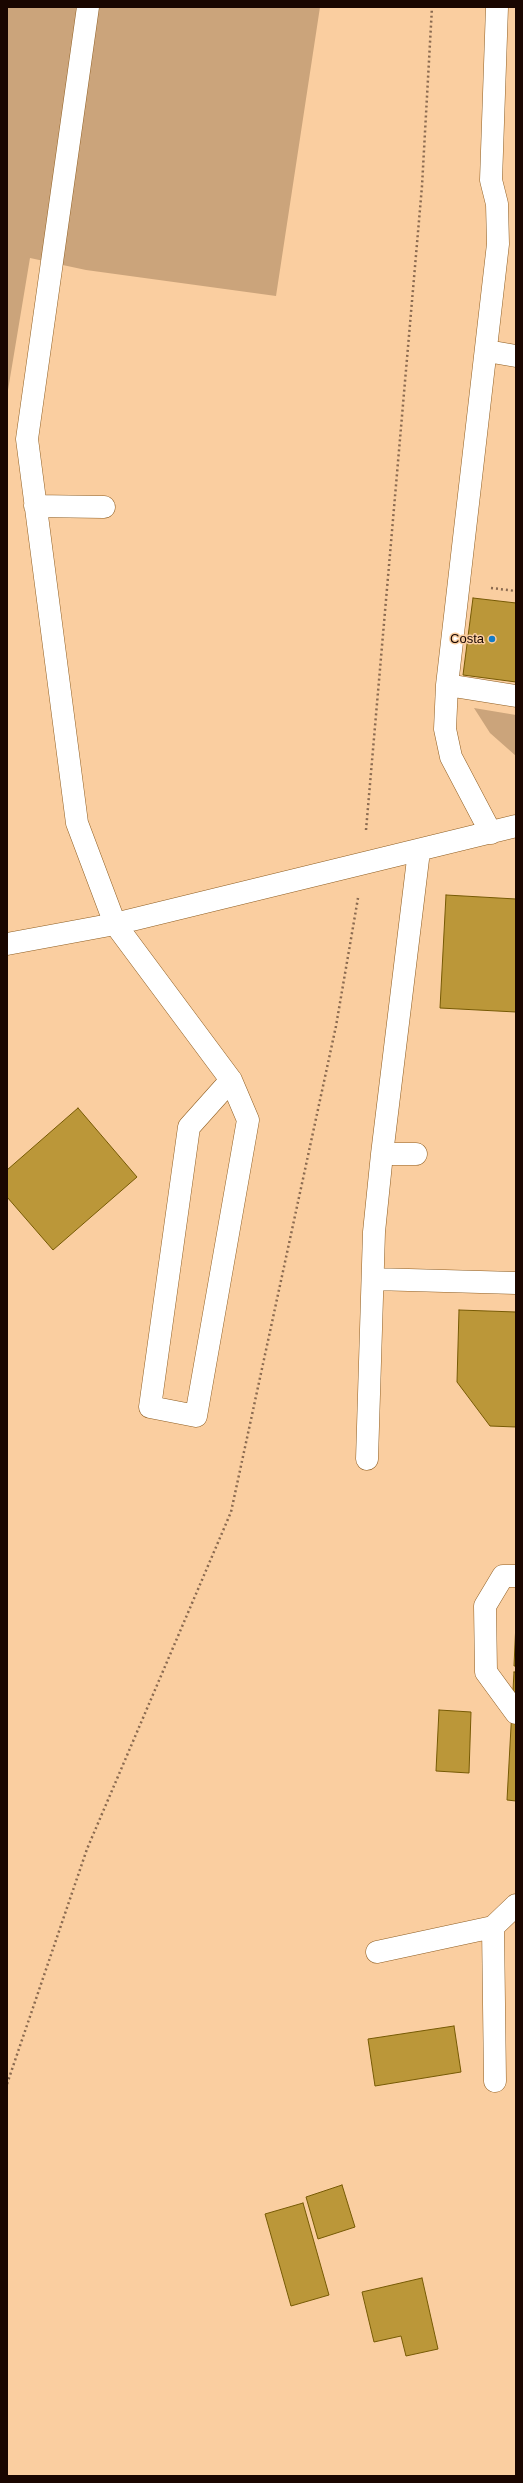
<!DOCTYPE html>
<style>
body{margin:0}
#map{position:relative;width:523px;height:2483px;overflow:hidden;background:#facea0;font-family:Arial,sans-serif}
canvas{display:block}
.frame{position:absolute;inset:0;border:8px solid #190600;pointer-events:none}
</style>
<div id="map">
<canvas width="523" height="2483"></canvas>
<div class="frame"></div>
</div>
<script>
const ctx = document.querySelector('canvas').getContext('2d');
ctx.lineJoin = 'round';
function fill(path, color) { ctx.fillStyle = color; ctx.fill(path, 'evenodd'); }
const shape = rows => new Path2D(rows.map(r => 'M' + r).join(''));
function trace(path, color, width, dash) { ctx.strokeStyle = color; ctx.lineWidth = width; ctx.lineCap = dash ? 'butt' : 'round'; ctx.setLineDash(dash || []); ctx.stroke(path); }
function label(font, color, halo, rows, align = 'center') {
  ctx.font = font + ' Arial,sans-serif'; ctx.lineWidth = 3; ctx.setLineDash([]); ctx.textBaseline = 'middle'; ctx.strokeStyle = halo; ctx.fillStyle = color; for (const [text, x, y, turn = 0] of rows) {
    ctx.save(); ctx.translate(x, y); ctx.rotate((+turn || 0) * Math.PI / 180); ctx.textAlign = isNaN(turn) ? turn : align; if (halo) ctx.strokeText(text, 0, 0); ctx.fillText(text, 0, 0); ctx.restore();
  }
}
const green = shape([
 [7,7,320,7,276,296,86,270,30,258,7,396],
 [474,708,516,715,516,756,490,733]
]);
const building = shape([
 [473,598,516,603,516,682,463,675,473,598],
 [446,895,516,899,516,1012,440,1008,446,895],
 [78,1108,137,1177,53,1250,7,1197,7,1170,78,1108],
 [459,1310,516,1312,516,1427,490,1426,457,1382,459,1310],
 [516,1622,516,1666,514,1666,516,1622],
 [514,1672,516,1672,516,1801,507,1800,514,1672],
 [439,1710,471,1712,469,1773,436,1771,439,1710],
 [454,2026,461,2072,375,2086,368,2039,454,2026],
 [342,2185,355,2227,318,2239,306,2197,342,2185],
 [303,2203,329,2295,291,2306,265,2214,303,2203],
 [422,2278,438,2349,406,2356,401,2336,374,2342,362,2292,422,2278]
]);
const path = shape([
 [491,588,516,591],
 [366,830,422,186,432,7],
 [7,2084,87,1849,231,1512,336,1026,358,898]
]);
const service = shape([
 [88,7,27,439,77,823,115,924,231,1080,248,1120,196,1416,150,1407,189,1127,231,1080],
 [487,351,516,356],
 [35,506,104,507],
 [447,685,516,696],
 [491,833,451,757,445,729,447,685,498,244,497,204,491,180,497,7],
 [7,944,115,924,516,826],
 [416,1154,382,1154,419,851],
 [373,1279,516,1283],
 [367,1459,374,1232,382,1154],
 [516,1576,503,1576,485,1606,486,1672,516,1713],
 [493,1927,495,2081],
 [377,1952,493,1927,516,1905]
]);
const markers = [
 [492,639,4,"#147cc7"]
];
const poiNames = [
 ["Costa",484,639]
];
fill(green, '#cba47b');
fill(building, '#bb9739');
trace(building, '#765a04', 1);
trace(service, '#8f5e22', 23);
trace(path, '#8a6a50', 2.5, [2, 3]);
trace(service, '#fff', 22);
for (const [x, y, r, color] of markers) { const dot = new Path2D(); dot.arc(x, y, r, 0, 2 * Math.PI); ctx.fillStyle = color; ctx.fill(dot); trace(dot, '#facea0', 1.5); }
label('13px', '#190600', '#facea0', poiNames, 'right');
</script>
